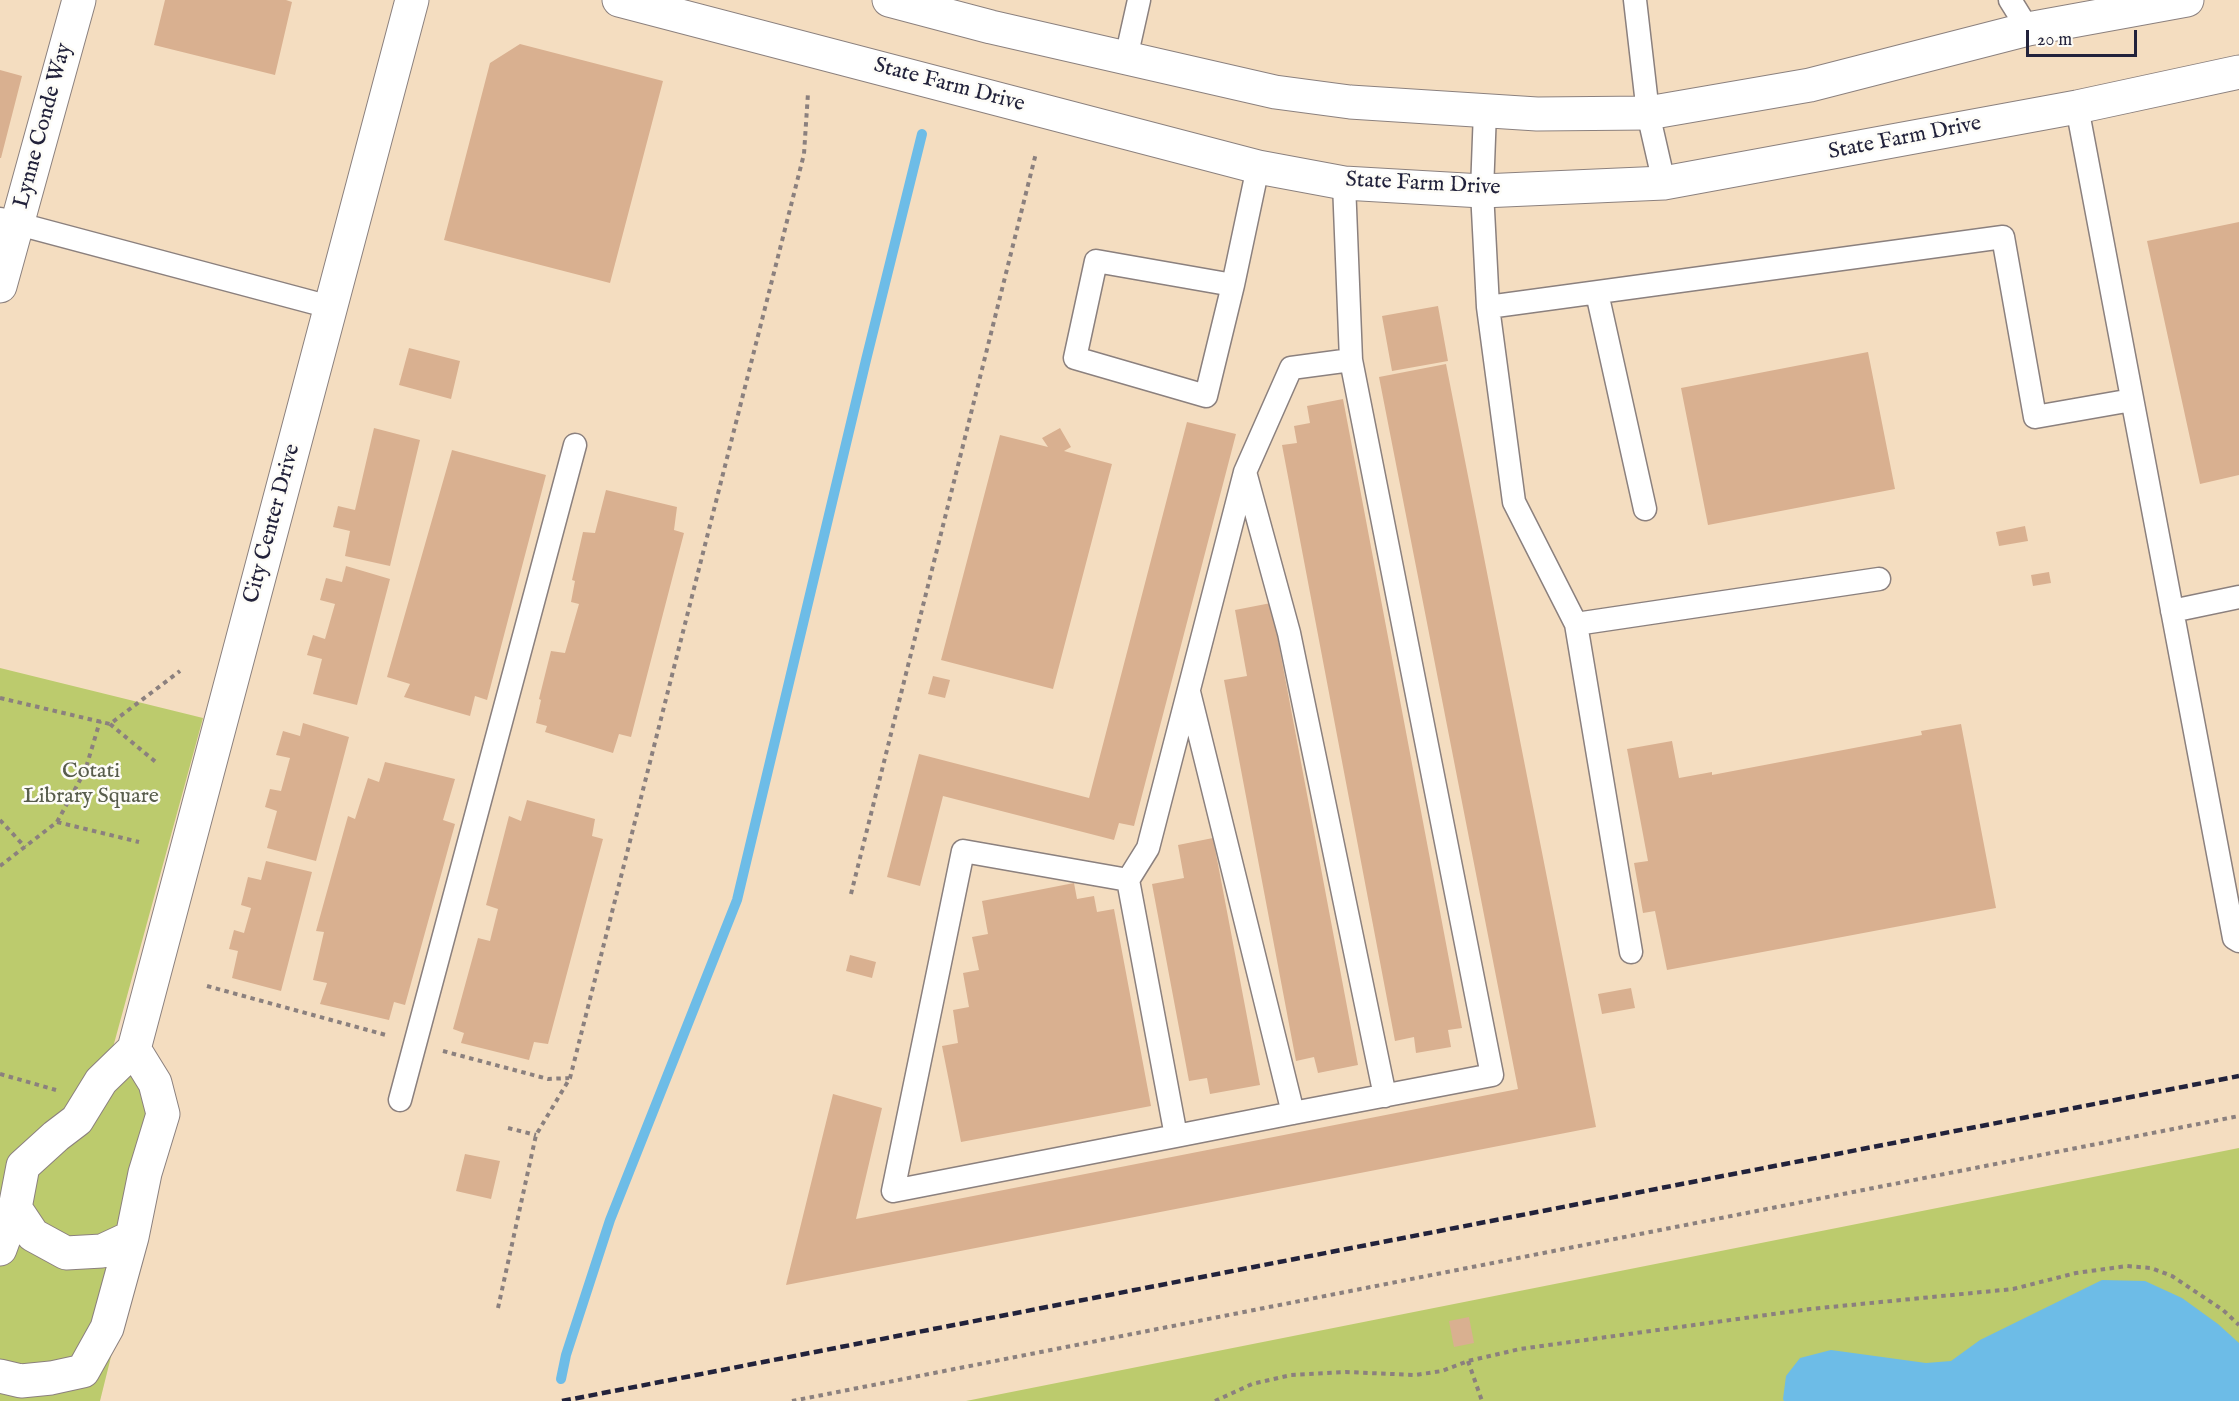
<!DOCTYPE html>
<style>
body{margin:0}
#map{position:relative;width:2239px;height:1401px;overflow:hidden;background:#f4ddc0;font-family:"IM FELL English",serif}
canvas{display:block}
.scale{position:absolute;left:2026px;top:30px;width:111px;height:27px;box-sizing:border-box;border:3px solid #22223b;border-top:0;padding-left:8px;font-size:18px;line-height:21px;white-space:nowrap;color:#22223b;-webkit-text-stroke:4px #fdfcf7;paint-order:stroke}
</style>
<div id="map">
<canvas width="2239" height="1401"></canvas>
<div class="scale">20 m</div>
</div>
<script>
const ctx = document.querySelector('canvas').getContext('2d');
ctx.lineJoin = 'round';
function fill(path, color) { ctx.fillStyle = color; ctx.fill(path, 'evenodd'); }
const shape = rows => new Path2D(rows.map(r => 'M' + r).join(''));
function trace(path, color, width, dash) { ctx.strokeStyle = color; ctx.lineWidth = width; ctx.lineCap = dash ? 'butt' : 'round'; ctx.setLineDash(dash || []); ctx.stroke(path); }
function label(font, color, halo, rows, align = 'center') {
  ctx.font = font + ' "IM FELL English",serif'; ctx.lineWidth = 5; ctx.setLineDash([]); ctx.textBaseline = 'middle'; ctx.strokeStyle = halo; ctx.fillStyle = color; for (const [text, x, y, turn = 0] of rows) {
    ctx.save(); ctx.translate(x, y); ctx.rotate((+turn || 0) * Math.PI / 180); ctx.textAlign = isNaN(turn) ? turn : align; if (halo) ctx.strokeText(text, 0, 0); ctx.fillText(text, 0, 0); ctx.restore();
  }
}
const green = shape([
 [0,668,203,718,112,1051,175,1099,100,1401,0,1401],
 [2239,1148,2239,1401,966,1401]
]);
const water = shape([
 [2102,1280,2145,1281,2182,1298,2218,1324,2239,1343,2239,1401,1784,1401,1783,1399,1786,1376,1800,1358,1831,1350,1926,1363,1951,1361,1980,1340]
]);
const stream = shape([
 [561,1379,566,1355,610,1220,737,900,866,360,922,134]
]);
const building = shape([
 [165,0,286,0,292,2,275,75,154,45],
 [520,44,663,81,610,283,444,240,490,63],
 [0,70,22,76,1,158,0,158],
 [2239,222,2239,475,2200,484,2147,241],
 [1438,306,1448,361,1392,371,1382,316],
 [409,348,460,361,451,399,399,385],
 [1868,352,1895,489,1708,525,1681,388],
 [1446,364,1596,1127,786,1285,833,1094,882,1108,856,1219,1518,1089,1379,377],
 [1343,399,1462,1028,1448,1030,1451,1047,1416,1053,1414,1037,1395,1041,1282,445,1297,443,1294,426,1310,423,1307,406],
 [1187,422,1236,434,1134,826,1119,823,1114,840,943,796,920,886,887,877,919,754,1089,798],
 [374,428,420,440,390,566,345,556,350,531,333,527,338,506,355,510],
 [1060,428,1071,447,1064,451,1112,464,1053,689,941,660,1000,435,1048,447,1042,438],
 [452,450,546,475,487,700,475,696,470,716,404,697,410,684,387,677],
 [606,490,677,507,674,530,684,533,631,737,619,734,613,753,545,732,547,726,536,723,541,700,539,699,551,651,565,653,579,604,571,602,575,581,572,580,583,532,595,533],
 [2025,526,2028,541,1999,546,1996,532],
 [346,566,390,579,357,705,313,694,322,659,307,655,313,635,325,639,335,604,320,600,326,578,342,582],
 [2049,572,2051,583,2033,586,2031,575],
 [1271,603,1358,1065,1318,1073,1314,1057,1296,1061,1224,680,1247,676,1235,610],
 [933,676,950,680,945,698,928,694],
 [303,723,349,737,316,861,267,848,277,811,265,807,270,789,281,791,290,758,276,755,283,731,300,736],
 [1961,724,1996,908,1667,970,1655,911,1643,913,1634,863,1648,861,1627,749,1672,741,1679,778,1712,772,1712,775,1922,735,1921,731],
 [385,762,455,779,443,820,455,824,405,1005,394,1002,389,1020,320,1004,327,983,313,980,324,932,316,931,348,816,355,819,368,778,379,782],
 [527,800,595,819,592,836,603,839,548,1044,534,1042,529,1060,461,1043,464,1033,453,1029,478,938,490,941,498,909,486,905,509,816,521,821],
 [1213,838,1260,1085,1210,1094,1207,1078,1189,1081,1152,884,1184,878,1178,845],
 [266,861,312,872,281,991,232,978,238,951,229,949,234,930,244,933,251,908,241,905,248,877,261,880],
 [1074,883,1077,899,1094,896,1097,912,1114,909,1151,1106,961,1142,942,1046,958,1043,953,1010,969,1007,963,973,979,970,972,937,988,934,982,901],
 [850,955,876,962,872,978,846,971],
 [1631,988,1635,1008,1602,1014,1598,994],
 [465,1154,500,1161,491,1199,456,1191],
 [1469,1317,1474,1343,1454,1347,1449,1321]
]);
const path = shape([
 [0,698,110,724,180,671],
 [110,724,157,763],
 [0,820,25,847],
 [57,822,85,771,100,721],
 [0,866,57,822,139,842],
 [851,894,1036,153],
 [207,986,386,1035],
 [443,1051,548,1079,569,1078],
 [0,1074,56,1090],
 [508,1128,536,1135],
 [498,1308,536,1135,570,1078,804,154,808,93],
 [1468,1361,1482,1401],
 [792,1401,2239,1116],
 [1215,1401,1252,1384,1291,1375,1346,1372,1415,1375,1442,1371,1468,1361,1520,1349,1810,1309,2013,1289,2076,1273,2127,1266,2151,1268,2172,1276,2223,1310,2239,1325]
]);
const service = shape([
 [1635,0,1648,113,1664,183],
 [2010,0,2028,29],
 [1126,58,1139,0],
 [2077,107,2234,938,2239,941],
 [1485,111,1482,191,1488,307,1514,502,1576,624,1879,579],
 [0,219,330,307],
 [1233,285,1096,261,1075,358,1206,396,1233,285,1258,167],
 [1597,293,1645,509],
 [1488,307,2003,237,2035,417,2132,400],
 [1245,472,1289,633,1385,1096],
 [2172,611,2239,597],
 [1576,624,1631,952],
 [1189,692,1293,1113],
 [1128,880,1148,848,1245,472,1291,368,1351,360],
 [400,1100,575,445],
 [1176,1136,1128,880,963,851,893,1191,1176,1136,1293,1113,1492,1075,1351,360,1344,183]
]);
const minor = shape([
 [619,0,1258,167,1344,183,1482,191,1664,183,2077,107,2239,72],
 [889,0,991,27,1275,92,1350,102,1537,114,1648,113,1810,85,2028,29,2187,0],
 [0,286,79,0],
 [134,1049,155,1083,163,1114,145,1173,132,1237,102,1251,66,1253,33,1235,15,1208,23,1166,56,1136,77,1120,101,1081,134,1049,412,0],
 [0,1249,15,1208],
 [0,1376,21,1381,51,1378,83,1371,107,1328,132,1237]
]);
const rail = shape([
 [562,1401,2239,1076]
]);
const streetNames = [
 ["State Farm Drive",949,86,15],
 ["Lynne Conde Way",44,126,-75],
 ["State Farm Drive",1905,139,-11],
 ["State Farm Drive",1423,185,3],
 ["City Center Drive",273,524,-75]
];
const parkNames = [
 ["Cotati",91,772],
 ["Library Square",91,797]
];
fill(green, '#bccb6d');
fill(water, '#6dbce7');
trace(stream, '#6dbce7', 10);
fill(building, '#d9b090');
trace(service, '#8b807e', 25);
trace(minor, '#8b807e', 35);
trace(path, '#8b807e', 4, [4.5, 4.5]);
trace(service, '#fff', 22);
trace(minor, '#fff', 33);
trace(rail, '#22223b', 4.5, [9, 4.5]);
label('22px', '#22223b', '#fdfcf7', streetNames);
label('22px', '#585d4c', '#fdfcf7', parkNames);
</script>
